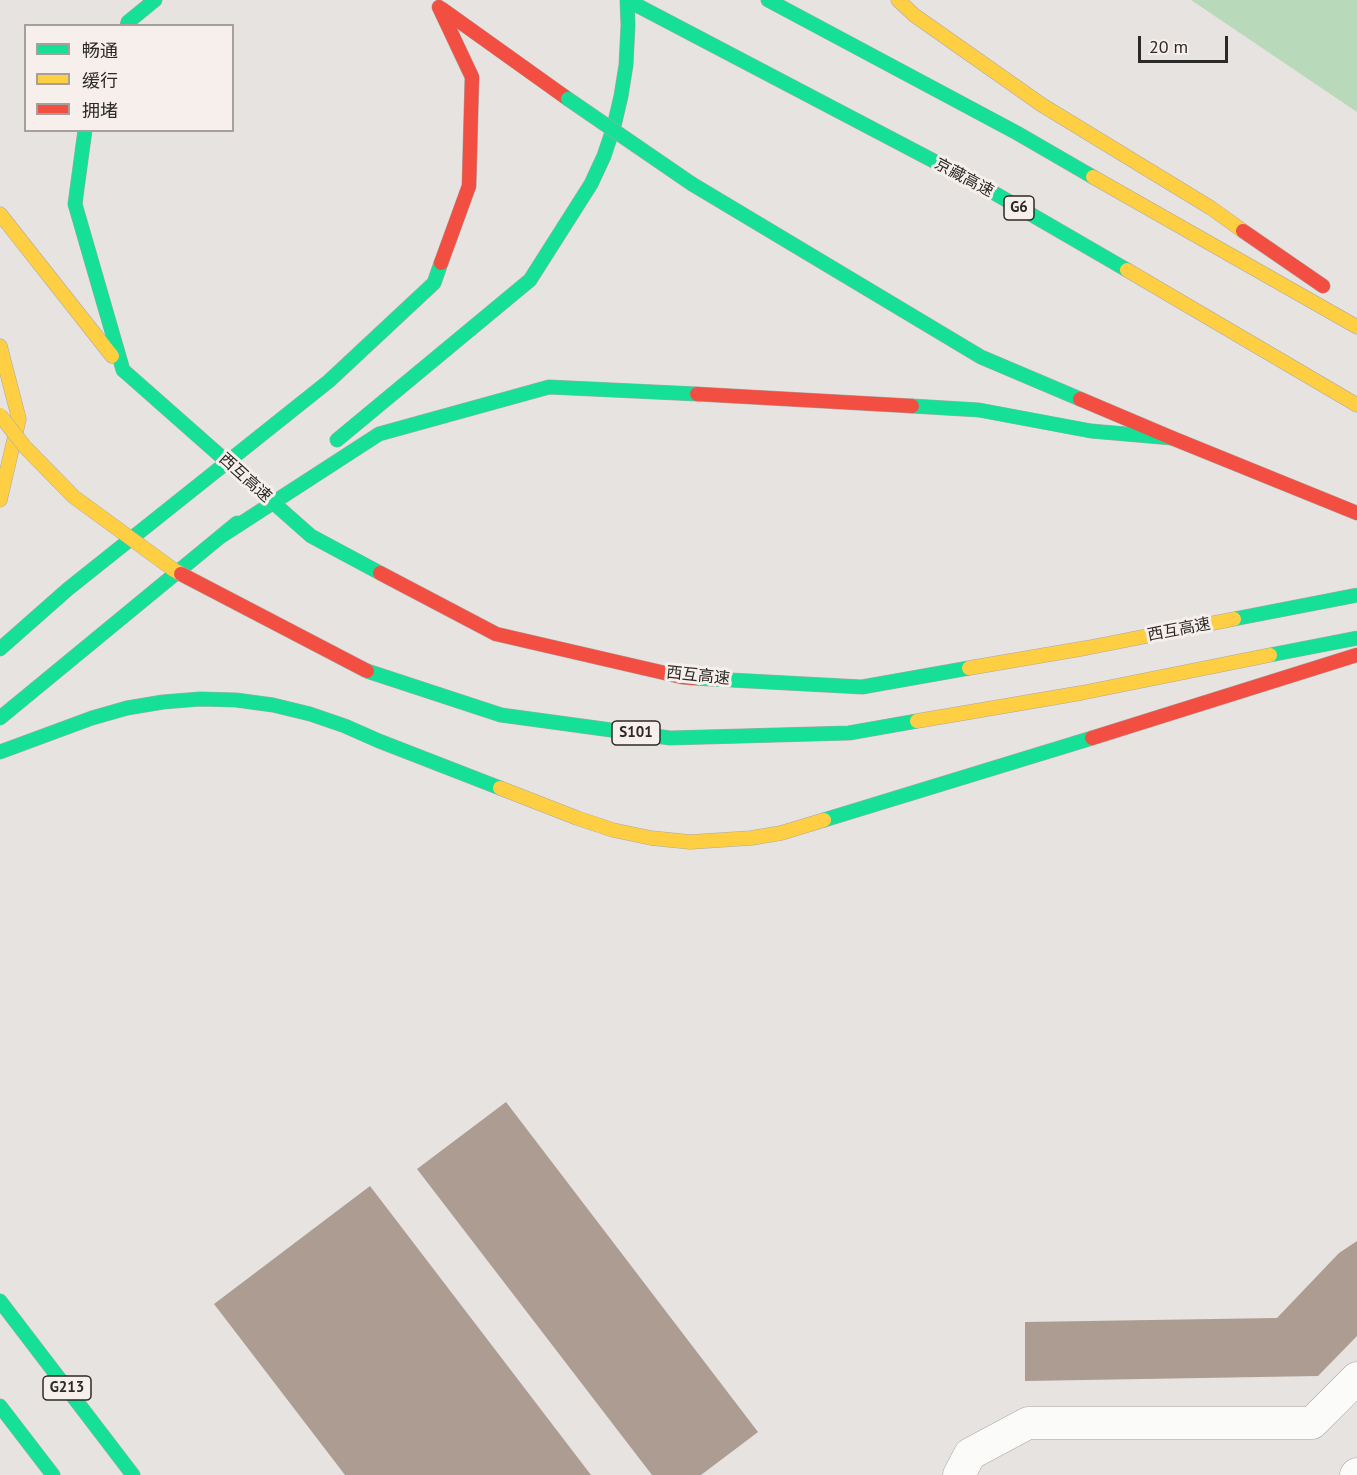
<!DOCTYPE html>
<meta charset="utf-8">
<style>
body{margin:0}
#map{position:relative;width:1357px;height:1475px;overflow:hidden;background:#e6e3e1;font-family:"PT Sans","Noto Sans SC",sans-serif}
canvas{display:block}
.legend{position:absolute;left:24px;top:24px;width:210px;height:108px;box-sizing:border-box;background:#f6efeb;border:2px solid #a5a09d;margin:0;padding:8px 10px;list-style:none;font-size:18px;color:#2c2a28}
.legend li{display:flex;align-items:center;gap:12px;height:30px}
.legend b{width:30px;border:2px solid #a5a09d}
.scale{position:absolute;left:1138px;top:36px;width:90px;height:27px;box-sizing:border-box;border:3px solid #2c2a28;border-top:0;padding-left:8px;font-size:18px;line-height:21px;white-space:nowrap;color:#2c2a28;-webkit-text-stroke:4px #f6efeb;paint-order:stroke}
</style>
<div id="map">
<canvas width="1357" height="1475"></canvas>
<ul class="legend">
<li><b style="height:8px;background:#16e098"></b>畅通</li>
<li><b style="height:8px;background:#ffcf43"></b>缓行</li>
<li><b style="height:8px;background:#f24e42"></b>拥堵</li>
</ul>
<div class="scale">20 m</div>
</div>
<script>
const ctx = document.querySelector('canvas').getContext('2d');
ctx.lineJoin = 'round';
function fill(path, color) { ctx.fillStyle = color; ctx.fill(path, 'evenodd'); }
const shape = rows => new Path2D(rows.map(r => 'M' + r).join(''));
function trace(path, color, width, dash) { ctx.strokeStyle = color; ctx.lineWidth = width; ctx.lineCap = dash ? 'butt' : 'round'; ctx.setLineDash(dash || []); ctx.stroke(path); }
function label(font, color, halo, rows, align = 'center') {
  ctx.font = font + ' "PT Sans","Noto Sans SC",sans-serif'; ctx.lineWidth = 6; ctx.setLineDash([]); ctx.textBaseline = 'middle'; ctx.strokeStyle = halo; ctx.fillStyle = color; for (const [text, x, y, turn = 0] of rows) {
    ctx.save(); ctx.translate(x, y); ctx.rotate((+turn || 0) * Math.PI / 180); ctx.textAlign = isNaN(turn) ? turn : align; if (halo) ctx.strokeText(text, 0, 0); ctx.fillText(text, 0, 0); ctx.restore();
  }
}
const green = shape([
 [1191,0,1357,0,1357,112]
]);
const building = shape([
 [506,1102,758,1432,701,1475,652,1475,417,1169],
 [370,1186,591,1475,345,1475,214,1304],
 [1357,1241,1357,1336,1318,1376,1025,1381,1025,1322,1277,1318,1339,1253]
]);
const street = shape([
 [959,1475,970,1454,1028,1423,1312,1423,1357,1378],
 [1356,1475,1357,1474]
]);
const fast = shape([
 [627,0,989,190,1127,270],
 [768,0,1017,133,1093,177],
 [127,26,128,22,155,0],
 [85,130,75,204,123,370],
 [692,184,981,357,1080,399],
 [912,406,979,410,1091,431,1172,438],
 [337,440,530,280,591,184,604,156,614,126,621,96,626,65,628,25,627,0],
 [220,537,379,434,549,387,697,394],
 [0,649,68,589,329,381,434,283,441,263],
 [0,718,237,523],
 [0,752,92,718,127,708,163,702,200,699,236,700,273,705,310,714,345,726,379,741,500,788],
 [824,820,1092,738],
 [0,1301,133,1475],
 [0,1406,53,1475]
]);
const slow = shape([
 [898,0,914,15,1042,105,1211,208,1243,231],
 [1093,177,1357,327],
 [0,214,112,356],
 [1127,270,1357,405],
 [0,346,19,419,0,500],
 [500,788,577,818,613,830,651,838,690,842,751,838,781,833,824,820]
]);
const jam = shape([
 [439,7,472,77,469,186,441,263],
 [442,9,568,99],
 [1243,231,1323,286],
 [697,394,912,406],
 [1080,399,1172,438,1357,513],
 [1092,738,1357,655]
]);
const fastBridge = shape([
 [568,99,692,184],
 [123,370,311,536,380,573],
 [1234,619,1357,595],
 [1270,655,1357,638],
 [367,671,501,715,670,738,849,733,917,721],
 [693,678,862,687,969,668]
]);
const slowBridge = shape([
 [0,415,25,447,74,497,174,570,181,574],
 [969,668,1086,648,1234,619],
 [917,721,1081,693,1270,655]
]);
const jamBridge = shape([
 [380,573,496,634,682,677,693,678],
 [181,574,367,671]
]);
const shields = [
 [1019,208,30],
 [636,733,48],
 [67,1388,48]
];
const shieldNames = [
 ["G6",1019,208],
 ["S101",636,733],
 ["G213",67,1388]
];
const streetNames = [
 ["京藏高速",964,178,28],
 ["西互高速",245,478,42],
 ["西互高速",1179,630,-11],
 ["西互高速",698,676,6]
];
fill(green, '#b9daba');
fill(building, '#ad9c91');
trace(street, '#aba8a6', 33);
trace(fast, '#aba8a6', 15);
trace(slow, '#aba8a6', 15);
trace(jam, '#aba8a6', 15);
trace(street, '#fbfbfa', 32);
trace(fast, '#16e098', 14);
trace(slow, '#ffcf43', 14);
trace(jam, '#f24e42', 14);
trace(fastBridge, '#aba8a6', 15, []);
trace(slowBridge, '#aba8a6', 15, []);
trace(jamBridge, '#aba8a6', 15, []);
trace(fastBridge, '#16e098', 14);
trace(slowBridge, '#ffcf43', 14);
trace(jamBridge, '#f24e42', 14);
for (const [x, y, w] of shields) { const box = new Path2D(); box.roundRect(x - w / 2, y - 12, w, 24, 4.5); ctx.fillStyle = '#f6efeb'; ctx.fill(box); trace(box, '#2c2a28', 1.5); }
label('bold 15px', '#2c2a28', null, shieldNames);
label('16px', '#2c2a28', '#f6efeb', streetNames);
</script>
